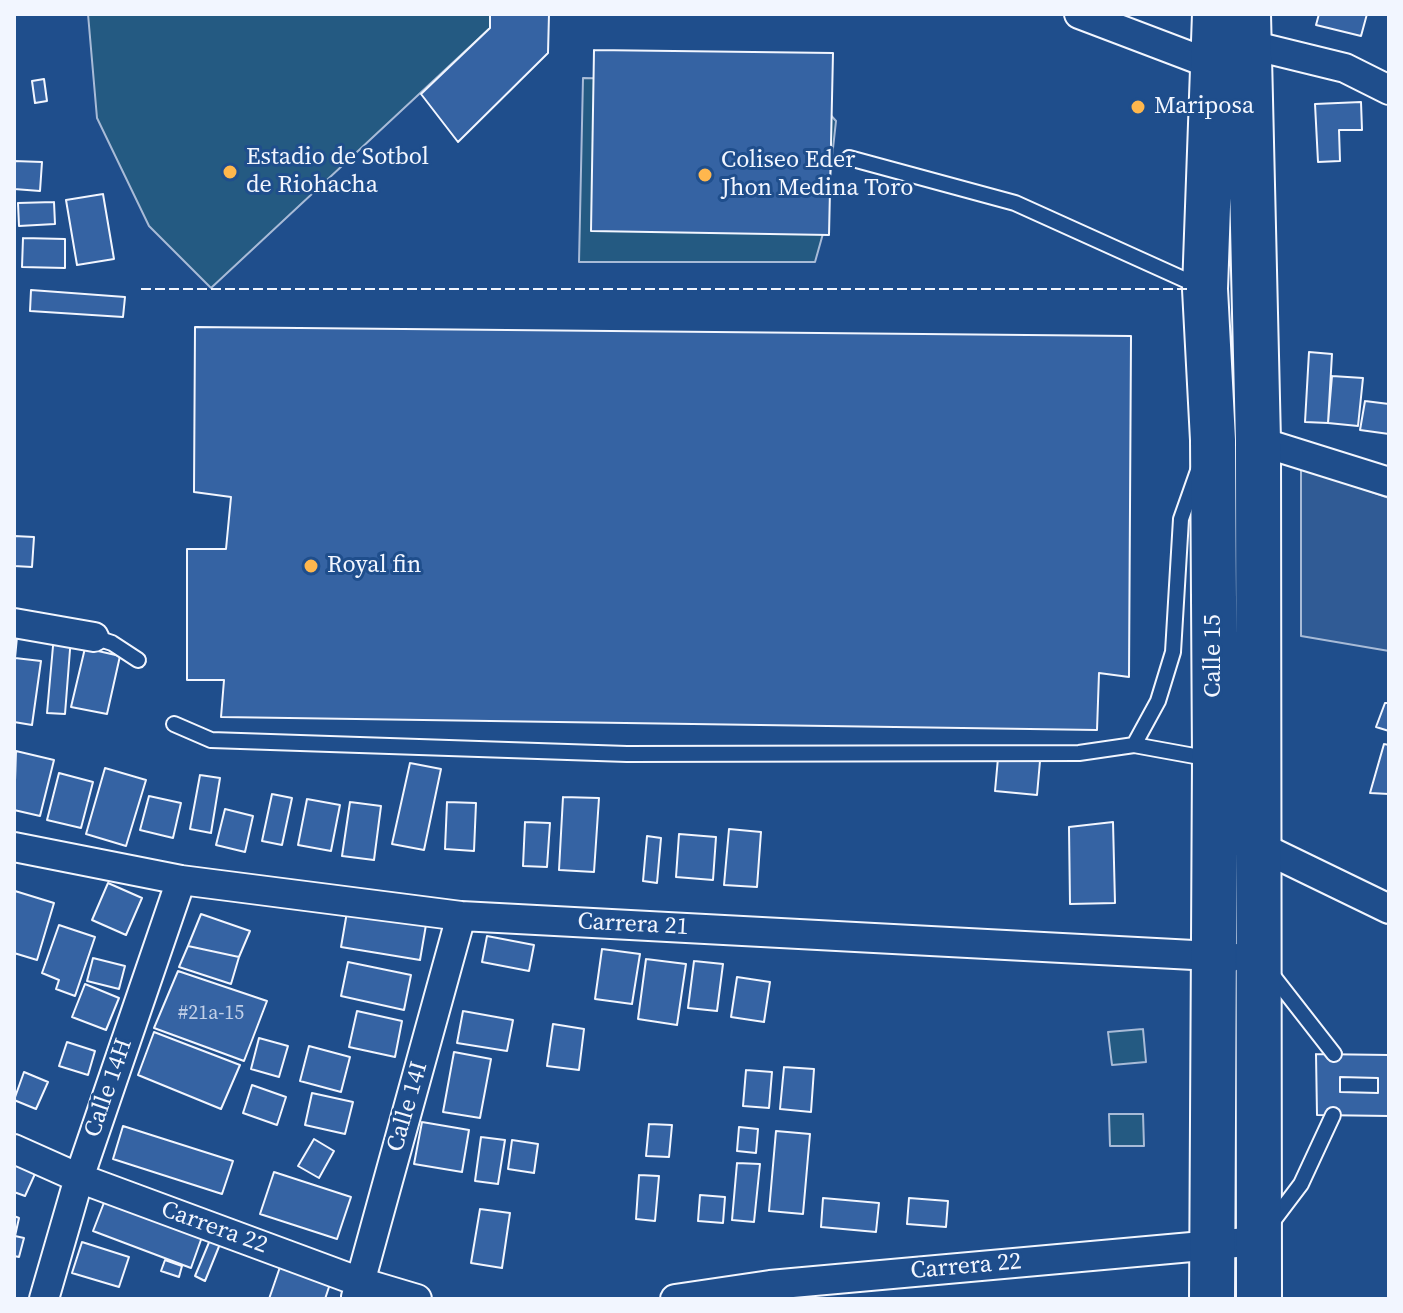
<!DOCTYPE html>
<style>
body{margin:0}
#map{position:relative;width:1403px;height:1313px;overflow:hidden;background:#1f4e8c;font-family:"Source Serif 4",serif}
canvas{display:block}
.frame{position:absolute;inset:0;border:16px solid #f2f6ff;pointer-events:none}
</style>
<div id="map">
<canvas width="1403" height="1313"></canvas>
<div class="frame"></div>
</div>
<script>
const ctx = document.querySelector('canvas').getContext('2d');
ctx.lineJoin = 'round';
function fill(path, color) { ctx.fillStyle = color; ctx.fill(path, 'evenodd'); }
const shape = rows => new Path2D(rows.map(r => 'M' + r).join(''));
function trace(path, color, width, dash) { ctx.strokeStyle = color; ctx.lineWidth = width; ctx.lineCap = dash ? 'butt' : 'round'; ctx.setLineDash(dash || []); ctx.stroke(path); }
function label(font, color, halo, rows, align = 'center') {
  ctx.font = font + ' "Source Serif 4",serif'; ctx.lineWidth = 6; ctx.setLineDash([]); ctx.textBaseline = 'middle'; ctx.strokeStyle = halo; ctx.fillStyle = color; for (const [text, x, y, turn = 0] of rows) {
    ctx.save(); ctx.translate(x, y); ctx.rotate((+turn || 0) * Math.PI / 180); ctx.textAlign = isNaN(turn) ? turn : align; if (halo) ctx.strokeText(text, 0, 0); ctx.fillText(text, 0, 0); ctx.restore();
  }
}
const green = shape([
 [88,14,490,14,490,28,211,288,149,226,97,118,88,14],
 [583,78,802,83,836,121,824,230,815,262,579,262,583,78],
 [1143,1029,1146,1062,1112,1065,1108,1032,1143,1029],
 [1109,1114,1143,1114,1144,1146,1110,1146,1109,1114]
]);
const parking = shape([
 [1301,467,1389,498,1389,651,1301,636,1301,467]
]);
const building = shape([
 [490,14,549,14,548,53,458,142,421,94,490,28,490,14],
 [1319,14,1367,14,1361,36,1316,25,1319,14],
 [594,50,833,53,829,235,591,231,594,50],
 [44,79,47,101,35,103,32,81,44,79],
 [1361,102,1362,130,1339,130,1340,161,1318,162,1315,104,1361,102],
 [14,161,42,162,40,191,14,189,14,161],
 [103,194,114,259,77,265,66,200,103,194],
 [54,202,55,224,19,226,18,203,54,202],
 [23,238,65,239,65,268,22,267,23,238],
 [31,290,125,297,123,317,30,311,31,290],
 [195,327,1131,336,1129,677,1099,673,1097,730,221,717,224,680,187,680,187,549,226,549,231,497,194,492,195,327],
 [1309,352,1332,354,1328,423,1305,422,1309,352],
 [1332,376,1363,378,1358,426,1328,423,1332,376],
 [1365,401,1389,404,1389,434,1360,430,1365,401],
 [14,536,34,537,32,567,14,566,14,536],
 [54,635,71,637,65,714,47,713,54,635],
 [14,637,17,637,15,658,41,661,32,725,14,722,14,637],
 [85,648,120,656,107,714,71,707,85,648],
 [1385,703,1389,703,1389,731,1376,727,1385,703],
 [1384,744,1389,745,1389,794,1370,793,1384,744],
 [16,751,54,760,40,816,14,810,16,751],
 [998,758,1040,761,1037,795,995,791,998,758],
 [410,763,441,769,424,850,392,844,410,763],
 [105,768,146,780,126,846,86,834,105,768],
 [59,773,93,782,81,828,47,820,59,773],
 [200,775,220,778,211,833,190,829,200,775],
 [272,794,292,798,282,845,262,841,272,794],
 [149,796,181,803,173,838,140,830,149,796],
 [563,797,599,798,594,872,559,870,563,797],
 [307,799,340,805,331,851,298,845,307,799],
 [350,802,381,806,374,860,342,856,350,802],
 [447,802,476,803,474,851,445,849,447,802],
 [225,809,253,816,245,852,216,845,225,809],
 [525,822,550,823,547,867,523,866,525,822],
 [1113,822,1115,903,1070,904,1069,827,1113,822],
 [729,829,761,832,757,887,724,885,729,829],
 [679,834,716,837,713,880,676,877,679,834],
 [647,836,661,838,657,883,643,881,647,836],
 [108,883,142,898,126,935,92,920,108,883],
 [15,891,54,903,37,960,14,953,15,891],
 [348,906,427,919,420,960,341,947,348,906],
 [201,914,250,931,239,957,188,946,201,914],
 [59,925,95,937,75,996,56,989,59,980,42,973,59,925],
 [487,936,534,945,529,971,482,962,487,936],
 [188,946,239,957,231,984,179,967,188,946],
 [602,949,640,954,632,1004,595,999,602,949],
 [93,958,125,966,119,989,87,981,93,958],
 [646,959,686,964,677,1025,638,1019,646,959],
 [694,961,723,964,717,1011,688,1008,694,961],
 [348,962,411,975,404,1010,341,996,348,962],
 [178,971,267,1001,244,1061,154,1028,178,971],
 [737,977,770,982,764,1022,731,1017,737,977],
 [85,984,119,998,106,1030,72,1017,85,984],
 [357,1011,402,1021,395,1057,349,1047,357,1011],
 [463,1011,513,1020,507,1051,457,1043,463,1011],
 [553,1024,584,1029,579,1070,547,1066,553,1024],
 [154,1032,240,1065,221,1109,138,1075,154,1032],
 [259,1038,288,1046,279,1077,251,1069,259,1038],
 [67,1042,95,1051,88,1075,59,1066,67,1042],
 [309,1046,350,1057,341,1092,300,1081,309,1046],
 [454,1052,491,1059,480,1118,443,1112,454,1052],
 [1316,1054,1389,1055,1389,1116,1317,1115,1316,1054],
 [1340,1077,1378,1078,1378,1093,1340,1092,1340,1077],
 [784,1067,814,1069,811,1112,780,1109,784,1067],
 [746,1070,772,1072,769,1108,743,1106,746,1070],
 [24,1072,48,1082,36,1109,14,1100,24,1072],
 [252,1085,286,1097,277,1125,243,1113,252,1085],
 [312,1093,353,1102,345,1134,305,1125,312,1093],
 [422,1122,469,1130,462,1172,414,1164,422,1122],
 [649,1124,672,1125,669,1157,646,1156,649,1124],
 [123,1126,233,1161,222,1194,113,1159,123,1126],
 [739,1127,758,1129,756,1153,737,1151,739,1127],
 [776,1131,810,1134,803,1214,769,1211,776,1131],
 [481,1137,505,1140,498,1184,475,1181,481,1137],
 [314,1139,334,1151,319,1178,298,1166,314,1139],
 [512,1140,538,1144,534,1173,508,1169,512,1140],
 [14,1155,39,1165,25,1196,14,1192,14,1155],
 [737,1163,760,1164,754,1222,732,1220,737,1163],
 [274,1172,351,1197,337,1239,260,1214,274,1172],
 [639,1175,659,1176,655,1221,636,1219,639,1175],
 [700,1195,725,1197,723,1223,698,1221,700,1195],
 [823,1198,879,1203,876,1232,821,1227,823,1198],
 [909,1198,948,1201,946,1227,907,1224,909,1198],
 [105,1200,202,1237,191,1268,93,1231,105,1200],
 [480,1209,510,1213,502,1268,471,1263,480,1209],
 [14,1216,19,1218,15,1236,24,1238,19,1257,14,1256,14,1216],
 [210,1240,220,1244,205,1281,195,1276,210,1240],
 [82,1242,129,1257,119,1287,72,1273,82,1242],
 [165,1260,182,1266,179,1277,161,1271,165,1260],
 [280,1267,330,1284,325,1299,269,1299,280,1267]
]);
const service = shape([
 [849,158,1015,203,1201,287],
 [94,637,112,643,138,660],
 [174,724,211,740,627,754,1079,753,1134,745,1211,759],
 [1134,745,1158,701,1173,652,1181,519,1200,465],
 [1270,972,1334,1054],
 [1270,1225,1301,1184,1333,1115]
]);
const minor = shape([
 [1079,14,1216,66],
 [1247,44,1345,68,1389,90],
 [1258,441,1389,482],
 [14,623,94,637],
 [1257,845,1389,909],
 [14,847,181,880,461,916,1231,957],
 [14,1149,79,1178,360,1282,417,1299],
 [356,1297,461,916],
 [44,1299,79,1178,181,880],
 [675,1299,770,1285,1258,1241]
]);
const trunk = shape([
 [1248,14,1258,441,1259,1299],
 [1212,1299,1215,759,1213,440,1205,289,1215,14]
]);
const fence = shape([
 [141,289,1189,289]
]);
const markers = [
 [1138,107,8,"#ffb74d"],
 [230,172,8,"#ffb74d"],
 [705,175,8,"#ffb74d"],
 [311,566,8,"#ffb74d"]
];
const numberNames = [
 ["#21a-15",211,1014]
];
const poiNames = [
 ["Mariposa",1154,107],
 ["Estadio de Sotbol",246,158],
 ["de Riohacha",246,186],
 ["Coliseo Eder",721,161],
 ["Jhon Medina Toro",721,189],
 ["Royal fin",327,566]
];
const streetNames = [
 ["Calle 15",1214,656,-90],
 ["Carrera 21",633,925,3],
 ["Calle 14H",109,1088,-71],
 ["Calle 14I",408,1107,-74],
 ["Carrera 22",214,1228,20],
 ["Carrera 22",966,1267,-5]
];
fill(green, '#245a82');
trace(green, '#a8bbd7', 2);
fill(parking, '#305b95');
trace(parking, '#a8bbd7', 2);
fill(building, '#3563a3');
trace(building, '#f2f6ff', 2);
trace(service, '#f2f6ff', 18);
trace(minor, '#f2f6ff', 32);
trace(trunk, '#f2f6ff', 48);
trace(service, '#1f4e8c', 14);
trace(minor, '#1f4e8c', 28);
trace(trunk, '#1f4e8c', 44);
trace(fence, '#f2f6ff', 2, [10, 4]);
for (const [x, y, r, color] of markers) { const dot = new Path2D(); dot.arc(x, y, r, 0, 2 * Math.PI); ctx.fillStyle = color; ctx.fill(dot); trace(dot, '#1f4e8c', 3); }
label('20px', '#c3d1e8', null, numberNames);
label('24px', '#f2f6ff', '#1f4e8c', poiNames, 'left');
label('24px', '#f2f6ff', '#1f4e8c', streetNames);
</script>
